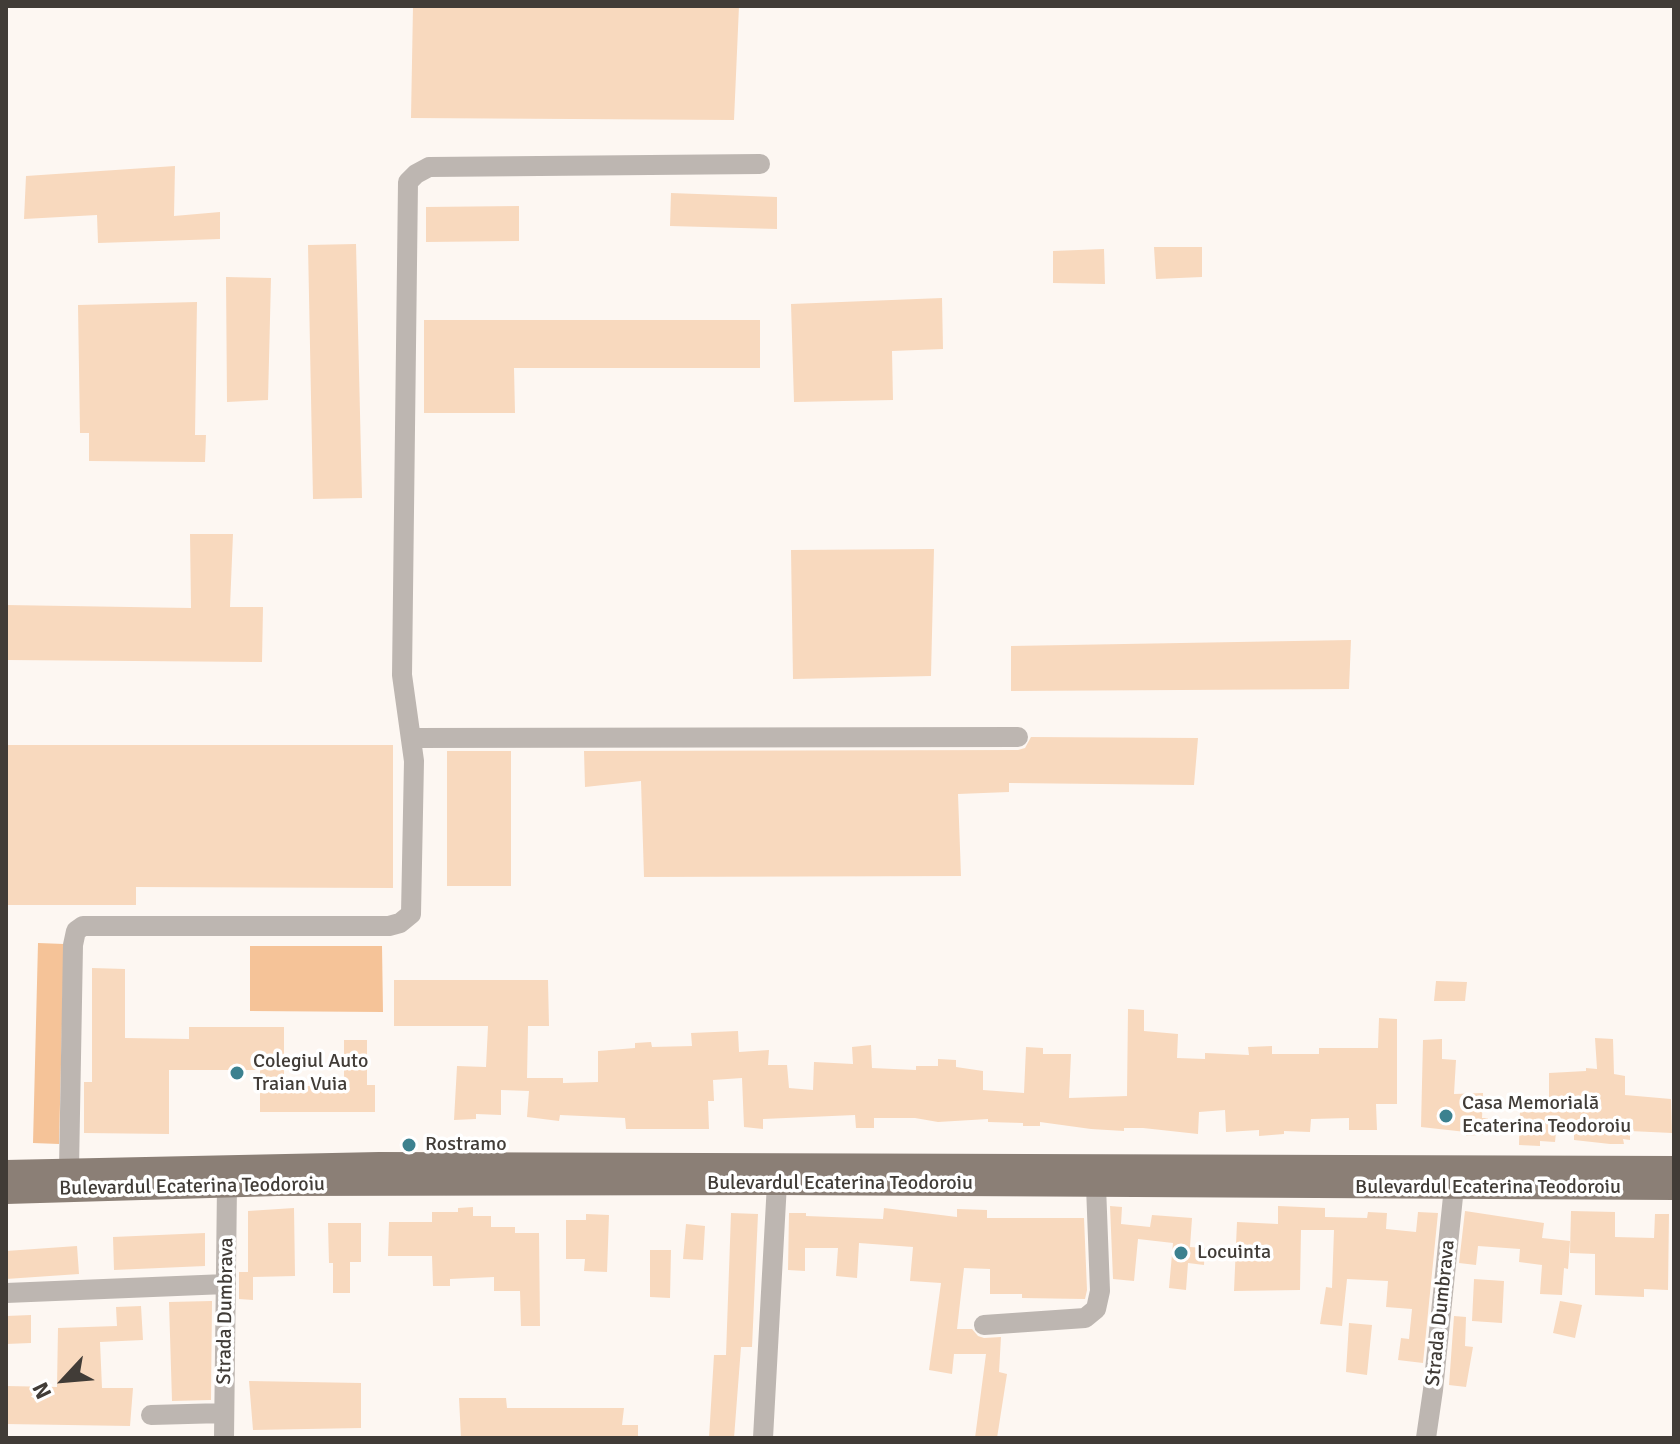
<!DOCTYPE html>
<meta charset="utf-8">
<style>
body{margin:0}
#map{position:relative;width:1680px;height:1444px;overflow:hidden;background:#fdf7f2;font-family:Signika,sans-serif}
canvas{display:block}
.frame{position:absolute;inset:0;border:8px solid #413c37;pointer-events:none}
.north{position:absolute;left:24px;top:1340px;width:80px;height:80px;-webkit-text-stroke:6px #fff;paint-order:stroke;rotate:244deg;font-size:22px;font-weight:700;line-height:32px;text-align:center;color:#413c37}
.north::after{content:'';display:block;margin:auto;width:28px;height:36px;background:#413c37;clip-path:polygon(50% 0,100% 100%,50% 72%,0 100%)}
</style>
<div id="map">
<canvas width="1680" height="1444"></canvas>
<div class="frame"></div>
<div class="north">N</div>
</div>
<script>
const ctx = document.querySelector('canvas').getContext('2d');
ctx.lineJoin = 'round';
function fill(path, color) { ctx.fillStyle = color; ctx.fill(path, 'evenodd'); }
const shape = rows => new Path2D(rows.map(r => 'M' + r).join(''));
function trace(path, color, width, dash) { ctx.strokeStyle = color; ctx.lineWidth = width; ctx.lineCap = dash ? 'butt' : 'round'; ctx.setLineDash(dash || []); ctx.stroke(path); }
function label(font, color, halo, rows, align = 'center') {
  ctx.font = font + ' Signika,sans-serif'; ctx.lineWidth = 7; ctx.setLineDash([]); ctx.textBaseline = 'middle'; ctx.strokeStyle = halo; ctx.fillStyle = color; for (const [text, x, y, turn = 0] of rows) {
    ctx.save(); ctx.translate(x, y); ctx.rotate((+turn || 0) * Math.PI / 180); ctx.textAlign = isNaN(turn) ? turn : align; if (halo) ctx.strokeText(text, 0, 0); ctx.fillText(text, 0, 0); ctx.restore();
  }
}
const green = shape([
 [38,943,64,944,59,1144,33,1143],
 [250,946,382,946,383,1012,250,1011]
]);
const building = shape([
 [413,6,739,6,734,120,411,118],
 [175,166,174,216,220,212,220,239,98,243,97,215,24,219,26,176],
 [671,193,777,197,777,229,670,226],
 [519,206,519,241,426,242,426,207],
 [356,244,362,498,313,499,308,245],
 [1154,247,1202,247,1202,277,1156,279],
 [1104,249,1105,284,1053,283,1053,251],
 [226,277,271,278,268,400,227,402],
 [942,298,943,349,892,351,893,400,794,402,791,304],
 [197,302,195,435,206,435,205,462,89,461,89,433,80,433,78,305],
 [424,320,760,320,760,368,514,368,515,413,424,413],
 [190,534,233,534,230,607,263,607,262,662,6,660,6,605,191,608],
 [934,549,931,676,793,679,791,550],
 [1351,640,1349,689,1011,691,1011,646],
 [1031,737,1198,738,1194,785,1009,783,1009,792,958,794,961,876,644,877,641,781,585,787,584,751,1018,750,1025,748],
 [6,745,393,745,393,888,136,887,136,905,6,905],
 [447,751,511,751,511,886,447,886],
 [92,968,125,969,125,1038,189,1039,189,1027,284,1027,284,1086,344,1086,344,1040,367,1040,367,1085,375,1085,375,1112,260,1112,260,1070,169,1070,169,1134,84,1133,84,1082,92,1082],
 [394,980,548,980,549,1026,528,1026,527,1078,563,1078,563,1083,598,1082,598,1051,635,1048,635,1043,651,1042,652,1047,692,1046,691,1033,738,1031,739,1052,769,1050,768,1065,787,1065,789,1088,813,1090,814,1062,853,1064,852,1047,871,1045,872,1068,916,1070,916,1066,938,1066,938,1059,956,1060,956,1067,983,1071,983,1090,1024,1093,1026,1047,1043,1048,1043,1054,1071,1054,1069,1098,1127,1096,1128,1009,1144,1010,1144,1031,1178,1034,1177,1058,1205,1059,1205,1053,1249,1055,1248,1047,1272,1046,1272,1054,1319,1054,1319,1048,1378,1048,1379,1018,1397,1019,1397,1104,1376,1104,1377,1130,1349,1130,1349,1118,1311,1119,1310,1132,1284,1131,1284,1134,1259,1136,1259,1130,1226,1132,1225,1110,1199,1112,1198,1134,1143,1128,1124,1128,1124,1131,1091,1129,1040,1122,1040,1126,1023,1126,1023,1123,988,1122,988,1119,938,1122,915,1118,874,1118,874,1128,856,1128,855,1115,763,1119,763,1129,744,1127,742,1078,713,1080,714,1101,708,1101,709,1129,626,1129,625,1118,560,1115,559,1121,527,1117,529,1091,501,1090,501,1115,476,1114,476,1119,454,1120,457,1066,486,1067,488,1026,394,1026],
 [1436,981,1467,982,1465,1001,1434,1001],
 [1595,1038,1613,1039,1614,1074,1625,1076,1625,1095,1671,1099,1672,1133,1630,1131,1630,1140,1623,1139,1624,1144,1610,1144,1574,1140,1574,1124,1557,1123,1555,1142,1540,1141,1540,1146,1519,1145,1520,1109,1549,1108,1549,1073,1586,1071,1586,1068,1597,1069],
 [1442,1039,1442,1059,1456,1060,1454,1094,1483,1093,1482,1118,1488,1118,1488,1134,1466,1136,1466,1132,1421,1127,1423,1040],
 [1110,1206,1122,1207,1121,1224,1150,1227,1152,1215,1192,1218,1190,1247,1205,1248,1204,1265,1188,1263,1186,1290,1169,1288,1173,1243,1138,1239,1134,1281,1113,1279],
 [1278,1206,1325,1208,1325,1217,1367,1218,1368,1212,1387,1213,1386,1229,1416,1232,1418,1212,1438,1213,1423,1363,1398,1360,1401,1338,1409,1339,1412,1309,1386,1307,1388,1281,1347,1279,1342,1326,1320,1324,1326,1287,1332,1288,1334,1230,1301,1230,1300,1290,1234,1291,1237,1222,1278,1224],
 [473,1207,473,1216,491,1216,491,1227,515,1227,515,1233,539,1233,540,1326,521,1326,520,1291,494,1291,494,1277,450,1279,450,1286,433,1286,432,1256,388,1256,389,1222,432,1222,432,1212,458,1212,458,1208],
 [294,1208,295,1276,253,1277,253,1300,239,1299,239,1272,248,1272,248,1211],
 [884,1208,957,1217,957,1209,987,1210,987,1218,1084,1218,1087,1290,1085,1299,1022,1298,1022,1294,990,1294,990,1269,964,1268,957,1329,972,1329,978,1336,984,1338,1001,1337,999,1372,1007,1374,997,1438,975,1438,986,1354,954,1354,952,1374,929,1370,941,1283,910,1281,913,1247,859,1243,857,1278,836,1276,838,1248,805,1248,805,1271,788,1270,789,1213,806,1213,806,1216,883,1219],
 [1465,1211,1544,1223,1542,1238,1570,1241,1568,1269,1564,1268,1562,1295,1540,1294,1542,1265,1519,1262,1520,1249,1478,1246,1476,1265,1459,1263],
 [1571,1211,1615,1212,1615,1237,1654,1238,1655,1214,1669,1214,1668,1290,1644,1289,1644,1297,1595,1295,1595,1254,1570,1253],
 [731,1213,758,1214,752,1347,741,1347,734,1438,709,1438,714,1355,726,1355],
 [586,1214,609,1215,607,1272,584,1271,585,1259,566,1259,566,1220,586,1220],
 [328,1223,361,1223,361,1262,350,1262,350,1293,333,1293,333,1263,329,1263],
 [686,1224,705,1226,703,1260,683,1259],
 [205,1233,205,1266,114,1270,113,1237],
 [77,1246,79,1274,6,1279,6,1251],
 [650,1250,671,1250,670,1298,650,1297],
 [1474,1279,1504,1281,1502,1323,1472,1321],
 [212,1301,211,1400,172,1401,169,1302],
 [1560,1301,1582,1305,1575,1338,1553,1333],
 [141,1306,143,1340,100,1342,102,1388,133,1388,130,1426,6,1424,6,1386,57,1387,58,1328,117,1326,116,1307],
 [31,1315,31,1343,6,1344,6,1316],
 [1454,1316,1466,1317,1465,1346,1473,1347,1466,1387,1449,1385],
 [1349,1323,1372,1325,1367,1375,1346,1372],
 [249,1381,361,1383,361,1428,253,1430],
 [459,1398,506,1398,507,1408,624,1408,622,1425,638,1425,638,1438,461,1438]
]);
const minor = shape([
 [412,738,1018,737],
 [69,1169,73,945,76,931,83,926,389,926,400,923,411,914,414,761,402,675,408,182,416,174,429,167,760,164],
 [6,1293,226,1284],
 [984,1325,1085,1318,1096,1309,1100,1291,1096,1186],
 [151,1415,224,1413],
 [224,1438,227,1185],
 [763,1438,777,1183],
 [1426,1438,1433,1390,1454,1187]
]);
const major = shape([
 [6,1172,379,1164,1674,1168],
 [6,1192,277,1184,777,1183,1674,1188]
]);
const markers = [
 [237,1073,8,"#3c818f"],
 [1446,1116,8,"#3c818f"],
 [409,1145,8,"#3c818f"],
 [1181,1253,8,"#3c818f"]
];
const poiNames = [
 ["Colegiul Auto",253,1062],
 ["Traian Vuia",253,1085],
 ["Casa Memorială",1462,1104],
 ["Ecaterina Teodoroiu",1462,1127],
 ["Rostramo",425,1145],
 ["Locuinta",1197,1253]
];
const streetNames = [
 ["Bulevardul Ecaterina Teodoroiu",840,1184],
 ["Bulevardul Ecaterina Teodoroiu",192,1187,-1],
 ["Bulevardul Ecaterina Teodoroiu",1488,1188],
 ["Strada Dumbrava",226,1311,-89],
 ["Strada Dumbrava",1441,1313,-84]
];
fill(green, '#f5c398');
fill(building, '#f8d9be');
trace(minor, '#bdb6b1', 20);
trace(major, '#8b7f76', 24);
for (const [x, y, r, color] of markers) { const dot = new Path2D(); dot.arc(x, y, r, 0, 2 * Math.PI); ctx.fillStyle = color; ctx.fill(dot); trace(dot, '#fff', 3); }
label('20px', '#413c37', '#fff', poiNames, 'left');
label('20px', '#413c37', '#fff', streetNames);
</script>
